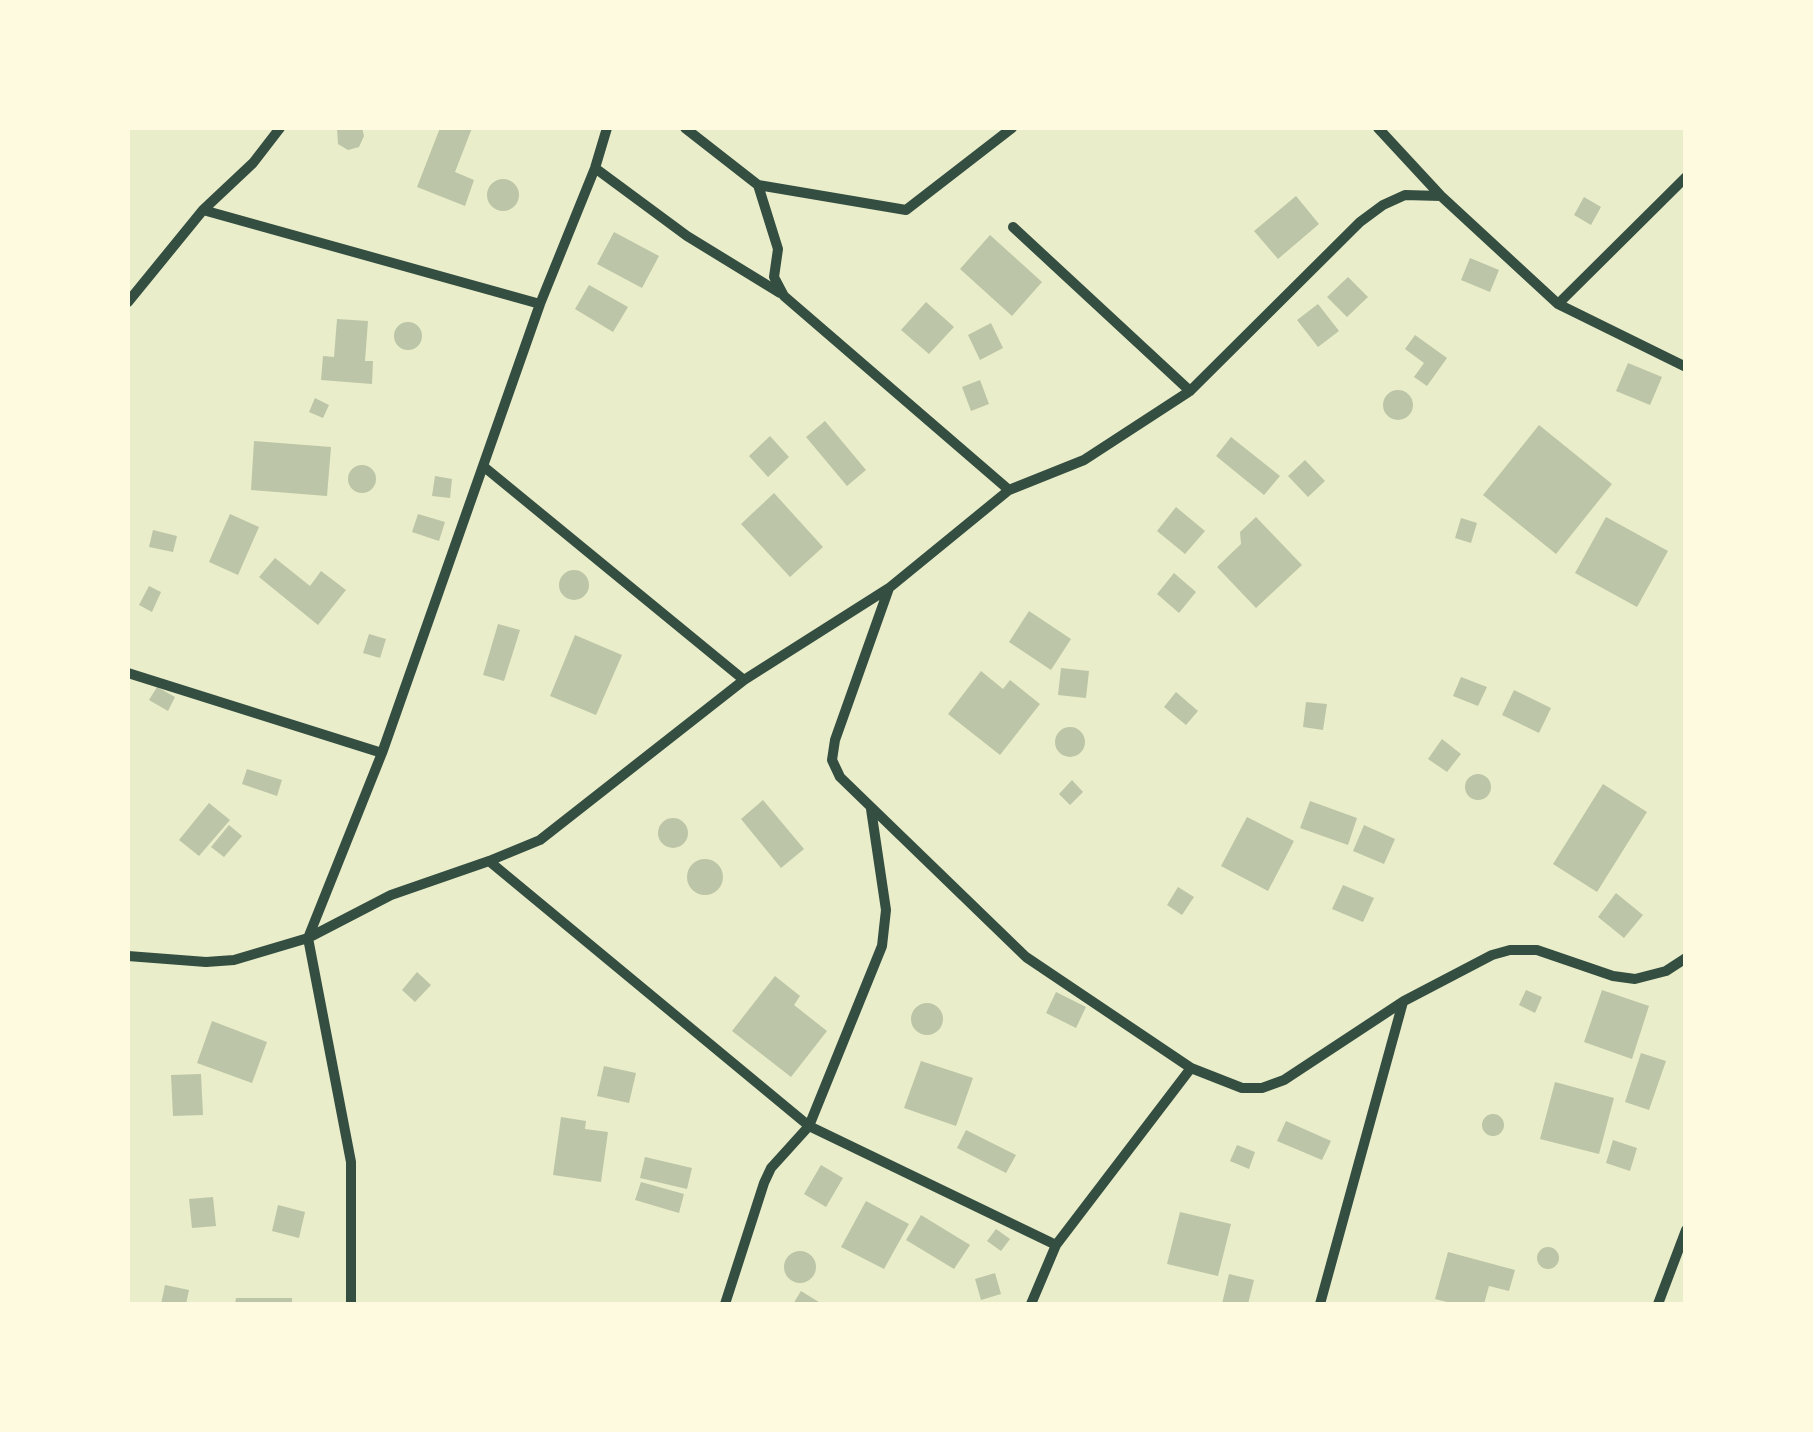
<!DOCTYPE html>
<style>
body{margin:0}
#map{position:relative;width:1813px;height:1432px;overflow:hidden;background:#e9edc9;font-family:"Archivo Narrow",sans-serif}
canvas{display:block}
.frame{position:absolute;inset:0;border:130px solid #fefae0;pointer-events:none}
</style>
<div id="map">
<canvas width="1813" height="1432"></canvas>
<div class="frame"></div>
</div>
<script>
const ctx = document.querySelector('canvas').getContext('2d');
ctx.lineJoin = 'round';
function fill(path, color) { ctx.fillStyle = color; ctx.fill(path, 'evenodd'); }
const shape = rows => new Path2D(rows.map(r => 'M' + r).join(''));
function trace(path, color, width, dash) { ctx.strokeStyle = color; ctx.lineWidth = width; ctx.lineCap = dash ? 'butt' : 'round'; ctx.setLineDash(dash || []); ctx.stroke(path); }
const building = shape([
 [337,128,362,128,364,136,359,147,348,150,338,144],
 [440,128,472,128,455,172,474,180,465,206,417,187],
 '487 195a16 16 0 1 1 32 0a16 16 0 1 1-32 0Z',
 [1296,196,1319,224,1278,259,1254,231],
 [1584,197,1601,207,1591,225,1574,215],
 [614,232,659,256,642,288,597,264],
 [990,235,1042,282,1012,316,960,269],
 [1470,258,1499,270,1490,292,1461,280],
 [1348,277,1368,297,1347,317,1327,297],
 [589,285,628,307,613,332,575,309],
 [926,302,954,327,929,354,901,330],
 [1318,304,1339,331,1318,347,1297,320],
 [337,319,368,321,365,361,373,361,372,384,321,380,323,356,334,357],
 '394 336a14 14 0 1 1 28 0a14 14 0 1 1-28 0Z',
 [991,323,1003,348,980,360,968,335],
 [1415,335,1447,358,1427,386,1414,377,1424,363,1405,349],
 [1628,363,1662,377,1650,405,1616,391],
 [980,380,989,404,971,411,962,387],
 '1383 405a15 15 0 1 1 30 0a15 15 0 1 1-30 0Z',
 [315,398,329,405,323,418,309,412],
 [825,421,866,470,847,486,806,437],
 [1539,425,1612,484,1556,554,1483,495],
 [770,436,789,457,768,477,749,456],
 [1231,437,1280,476,1264,495,1216,456],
 [254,441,331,447,327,496,251,490],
 [1305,460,1325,481,1308,497,1288,476],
 '348 479a14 14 0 1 1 28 0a14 14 0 1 1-28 0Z',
 [435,476,452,479,450,498,432,496],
 [774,493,823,547,790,577,741,524],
 [1176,507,1205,531,1185,554,1157,531],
 [230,514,259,527,238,575,209,562],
 [418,514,445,522,439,541,412,532],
 [1256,517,1302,565,1256,608,1217,567,1241,544,1240,532],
 [1606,517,1668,551,1637,607,1575,573],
 [1461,518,1477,523,1471,543,1455,538],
 [153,530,177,536,173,552,149,547],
 [275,558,310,586,321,571,346,590,318,625,259,577],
 '559 585a15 15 0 1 1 30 0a15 15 0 1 1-30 0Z',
 [1174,573,1196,592,1179,613,1157,594],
 [149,586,161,592,152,612,139,605],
 [1029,611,1071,639,1051,670,1009,642],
 [498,624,520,630,504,681,483,675],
 [369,634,386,639,380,658,363,653],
 [575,635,622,655,596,715,550,696],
 [1061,668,1089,671,1086,698,1058,695],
 [981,671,1003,689,1010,680,1040,704,1000,755,948,714],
 [1461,677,1487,687,1478,706,1453,696],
 [157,687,175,697,168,711,149,700],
 [1514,690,1551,708,1539,733,1502,715],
 [1176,692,1198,711,1186,725,1164,707],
 [1306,702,1327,704,1323,730,1303,727],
 '1055 742a15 15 0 1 1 30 0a15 15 0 1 1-30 0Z',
 [1442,739,1461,754,1447,772,1428,759],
 [247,769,282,780,277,796,242,784],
 '1465 787a13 13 0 1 1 26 0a13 13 0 1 1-26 0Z',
 [1072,780,1083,792,1070,805,1059,794],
 [1603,784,1647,812,1597,892,1553,864],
 [763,800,804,849,781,868,741,819],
 [1310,801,1357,818,1348,845,1300,828],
 [209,803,230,820,199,856,179,840],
 [1247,817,1294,841,1268,891,1221,866],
 '658 833a15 15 0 1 1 30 0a15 15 0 1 1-30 0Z',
 [229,825,242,836,224,857,211,847],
 [1364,825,1395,839,1384,864,1353,851],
 '687 877a18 18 0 1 1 36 0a18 18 0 1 1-36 0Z',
 [1343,885,1374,898,1363,922,1332,909],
 [1178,887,1194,897,1182,915,1167,905],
 [1616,893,1643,915,1624,938,1598,917],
 [417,972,431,985,415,1002,402,990],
 [775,976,800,996,794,1005,827,1031,791,1077,732,1031],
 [1526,990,1542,997,1535,1013,1519,1005],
 [1602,990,1649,1006,1632,1059,1584,1042],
 [1056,992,1086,1007,1076,1028,1046,1013],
 '911 1019a16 16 0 1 1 32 0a16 16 0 1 1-32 0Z',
 [212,1021,267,1042,252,1083,197,1063],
 [1641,1053,1666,1061,1649,1110,1625,1102],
 [921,1061,973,1078,956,1126,904,1108],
 [604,1066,636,1073,629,1103,597,1096],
 [201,1074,203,1115,173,1116,171,1075],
 [1555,1082,1614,1098,1599,1154,1540,1139],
 '1482 1125a11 11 0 1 1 22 0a11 11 0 1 1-22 0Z',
 [561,1117,586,1121,585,1129,608,1132,601,1182,553,1175],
 [1286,1121,1331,1141,1322,1160,1277,1141],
 [966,1130,1016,1155,1006,1173,957,1148],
 [1613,1140,1637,1148,1630,1171,1606,1163],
 [1237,1145,1255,1152,1249,1169,1230,1161],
 [645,1157,692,1168,687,1189,640,1178],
 [821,1165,843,1178,826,1207,804,1194],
 [641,1182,684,1194,679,1213,635,1200],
 [213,1197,216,1226,192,1228,189,1199],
 [866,1201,909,1224,884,1269,841,1247],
 [278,1205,305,1212,299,1238,272,1231],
 [1180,1212,1231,1224,1218,1276,1167,1264],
 [921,1215,970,1245,954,1269,906,1240],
 [996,1229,1010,1239,1001,1251,987,1241],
 '1537 1258a11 11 0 1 1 22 0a11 11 0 1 1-22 0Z',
 '784 1267a16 16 0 1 1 32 0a16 16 0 1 1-32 0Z',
 [1448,1252,1515,1270,1509,1291,1489,1286,1484,1304,1455,1304,1435,1299],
 [995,1273,1001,1294,981,1300,975,1279],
 [1229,1274,1254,1280,1248,1304,1222,1304],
 [165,1285,189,1290,186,1304,161,1304],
 [801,1291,822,1304,793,1304],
 [236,1298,292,1298,292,1304,235,1304]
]);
const minor = shape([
 [685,128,758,185,906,210,1012,128],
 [1378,128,1441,196,1558,304,1686,367],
 [595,168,687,236,780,293],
 [758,185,778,249,774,277,784,296,1009,490],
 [203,210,540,304],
 [1013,227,1190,391],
 [128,302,203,210,253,163,280,128],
 [1558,304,1686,177],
 [483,466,744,680],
 [889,588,835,740,832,760,840,777,1026,957,1191,1068],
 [128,673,382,753],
 [489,861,809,1126,1056,1245],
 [128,956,206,962,234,960,308,938,391,895,489,861,540,840,744,680,889,588,1009,490,1084,460,1190,391,1360,222,1383,205,1405,195,1441,196],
 [351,1304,351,1162,308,938,382,753,540,304,595,168,607,128],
 [725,1304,764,1183,771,1168,809,1126,882,946,886,910,871,809],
 [1031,1304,1056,1245,1191,1068,1242,1088,1262,1088,1284,1080,1404,1001,1492,955,1510,950,1537,950,1613,976,1635,979,1666,971,1686,958],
 [1320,1304,1403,1002],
 [1658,1304,1686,1230]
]);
fill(building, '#bcc5a7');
trace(minor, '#344e41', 10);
</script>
